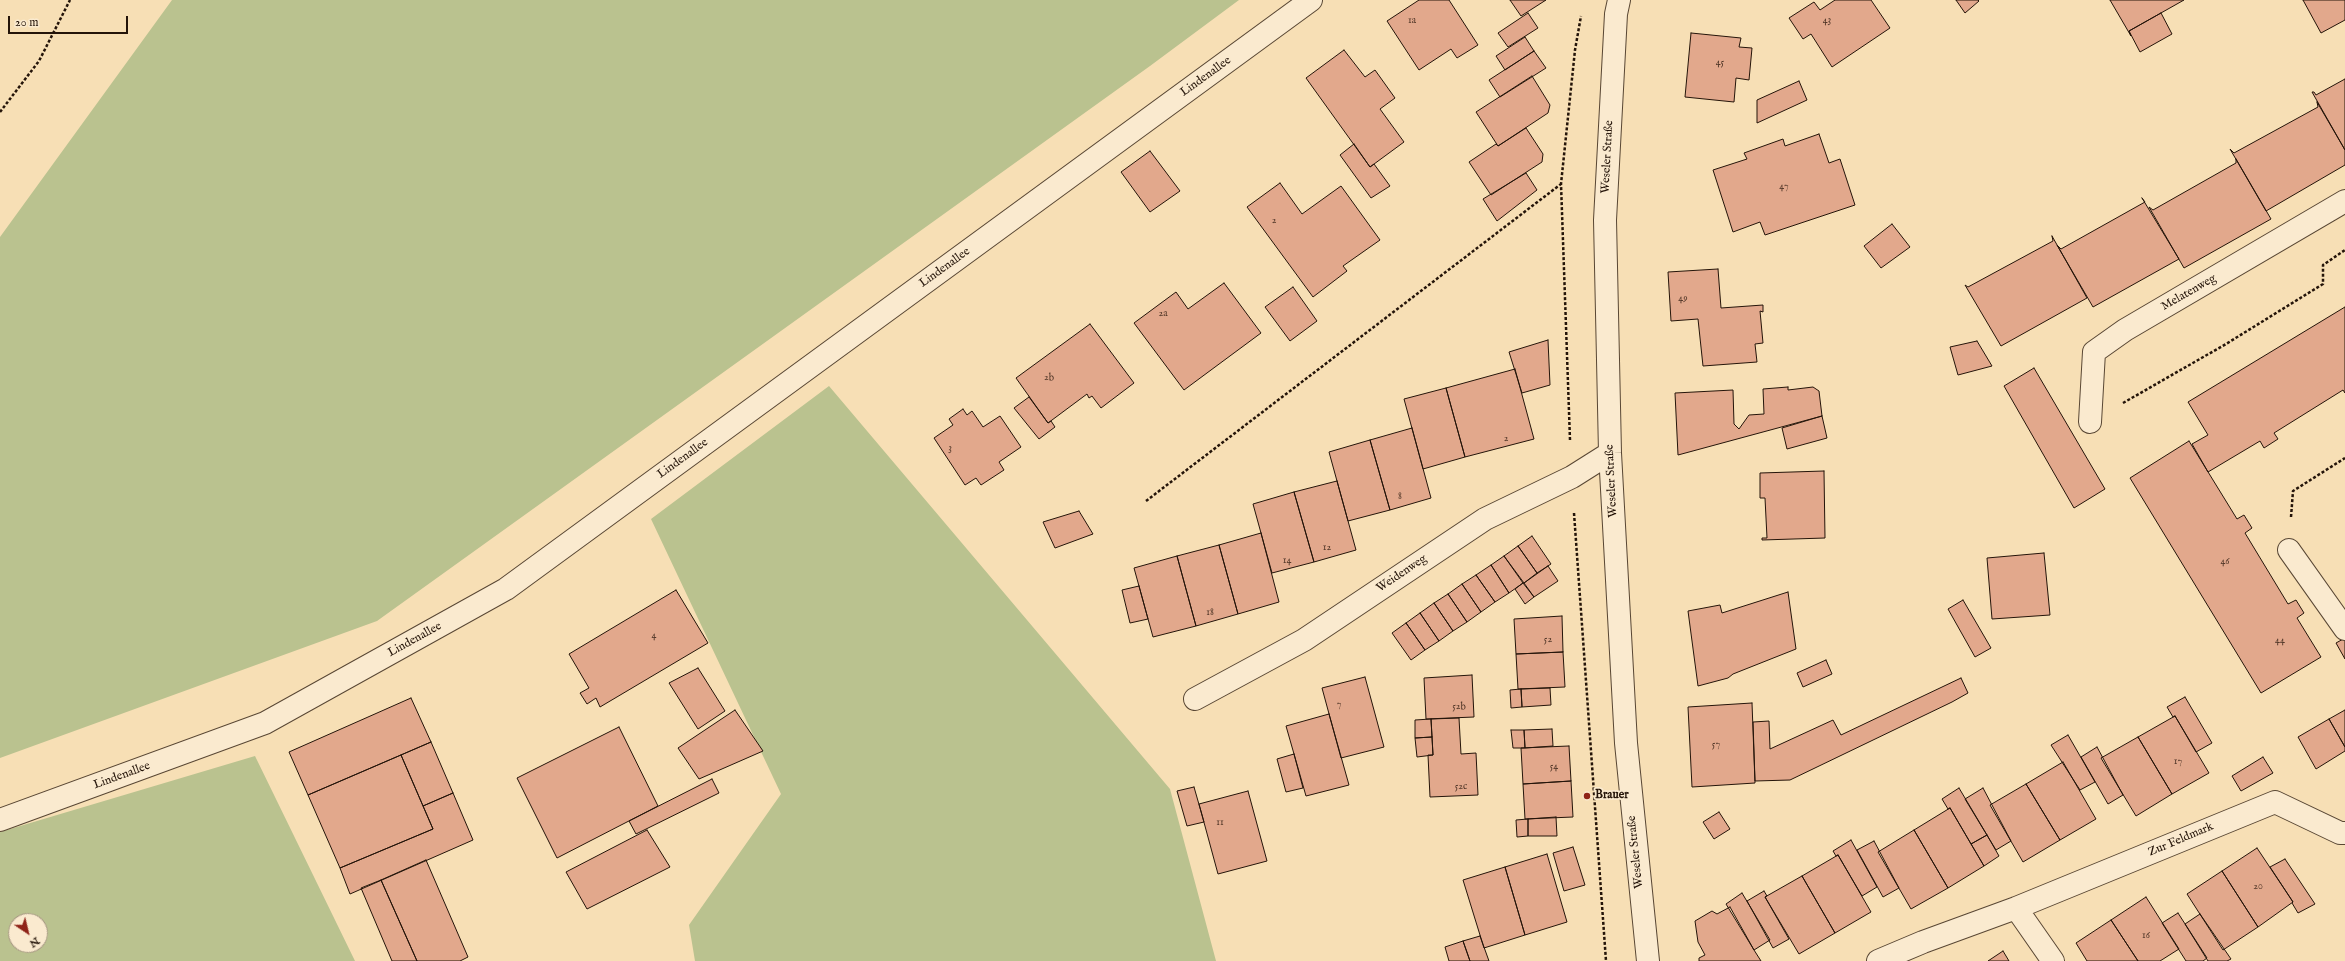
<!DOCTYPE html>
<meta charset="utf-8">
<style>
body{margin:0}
#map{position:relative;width:2345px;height:961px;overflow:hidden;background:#f7dfb5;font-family:"IM FELL English",serif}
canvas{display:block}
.north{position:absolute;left:8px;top:913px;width:40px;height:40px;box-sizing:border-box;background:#faeacf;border:1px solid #a49480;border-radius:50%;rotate:145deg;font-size:11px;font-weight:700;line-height:16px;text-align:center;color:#241409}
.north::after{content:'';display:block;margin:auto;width:14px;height:18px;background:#8f2418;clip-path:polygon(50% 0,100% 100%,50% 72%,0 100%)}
.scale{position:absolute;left:8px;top:16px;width:120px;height:18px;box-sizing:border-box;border:2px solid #241409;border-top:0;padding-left:5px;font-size:12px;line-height:14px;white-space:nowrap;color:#241409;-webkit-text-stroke:3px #faeacf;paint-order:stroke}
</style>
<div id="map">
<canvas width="2345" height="961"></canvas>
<div class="north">N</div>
<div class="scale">20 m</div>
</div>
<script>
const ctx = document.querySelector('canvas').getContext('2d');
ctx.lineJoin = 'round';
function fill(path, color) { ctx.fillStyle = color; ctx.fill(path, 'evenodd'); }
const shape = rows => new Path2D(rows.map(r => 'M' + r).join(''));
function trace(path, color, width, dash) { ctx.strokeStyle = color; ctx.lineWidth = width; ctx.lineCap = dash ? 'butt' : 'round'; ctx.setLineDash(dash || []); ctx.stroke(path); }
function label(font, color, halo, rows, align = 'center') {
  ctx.font = font + ' "IM FELL English",serif'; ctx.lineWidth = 3.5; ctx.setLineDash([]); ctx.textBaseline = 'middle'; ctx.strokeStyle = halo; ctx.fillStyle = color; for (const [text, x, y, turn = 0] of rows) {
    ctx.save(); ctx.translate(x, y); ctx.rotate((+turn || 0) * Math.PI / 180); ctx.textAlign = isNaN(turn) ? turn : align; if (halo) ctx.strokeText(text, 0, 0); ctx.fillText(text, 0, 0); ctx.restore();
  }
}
const green = shape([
 [172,0,1239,0,1150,66,377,621,0,758,0,237],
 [829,386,1170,789,1216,961,695,961,689,925,781,794,651,519],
 [255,756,355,961,0,961,0,832],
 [16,921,40,921,40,945,16,945]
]);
const building = shape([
 [1419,0,1449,0,1478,45,1457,58,1451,49,1419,70,1387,21,1419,0],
 [1510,0,1546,0,1521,16,1510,0],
 [1835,0,1871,0,1890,28,1832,67,1811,34,1803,39,1789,18,1814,2,1820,10,1835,0],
 [1956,0,1978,0,1979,1,1965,13,1956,0],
 [2110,0,2184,0,2129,31,2131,36,2110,0],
 [2303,0,2345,0,2345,20,2321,33,2303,0],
 [1528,13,1538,28,1508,47,1498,33,1528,13],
 [2161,13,2172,34,2140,52,2129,31,2161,13],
 [1691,33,1741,38,1739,47,1752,48,1749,80,1736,78,1734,102,1685,97,1691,33],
 [1525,37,1534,51,1505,70,1496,56,1525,37],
 [1344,50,1365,77,1375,70,1395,98,1380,109,1404,142,1370,167,1306,78,1344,50],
 [1534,51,1546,68,1500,97,1489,80,1534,51],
 [1532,76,1550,105,1548,113,1498,146,1476,112,1532,76],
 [2345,79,2345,150,2312,92,2314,92,2316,95,2345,79],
 [1799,81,1807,100,1757,123,1757,100,1799,81],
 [2317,102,2345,150,2345,165,2266,211,2230,149,2234,153,2318,107,2317,102],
 [1526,128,1543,154,1542,162,1491,195,1469,162,1496,144,1498,146,1526,128],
 [1819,134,1829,163,1840,159,1855,205,1765,235,1760,222,1733,232,1713,170,1747,159,1744,153,1783,139,1785,146,1819,134],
 [1354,144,1370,167,1374,164,1390,186,1371,198,1340,155,1354,144],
 [1150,151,1180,191,1150,212,1121,172,1150,151],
 [2236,159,2271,219,2184,268,2149,207,2153,210,2236,163,2236,159],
 [1526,173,1537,190,1497,221,1483,199,1526,173],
 [1280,183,1302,214,1341,186,1380,240,1343,266,1347,271,1313,297,1247,207,1280,183],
 [2142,198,2179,259,2093,307,2057,245,2061,249,2145,202,2142,198],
 [1892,224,1910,247,1881,268,1864,246,1892,224],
 [2052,236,2087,298,2001,346,1965,285,1968,287,2053,241,2052,236],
 [1718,269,1721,308,1763,305,1763,312,1760,311,1763,343,1755,344,1757,362,1703,366,1698,319,1671,321,1668,272,1718,269],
 [1224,283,1261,333,1184,390,1134,323,1176,292,1188,309,1224,283],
 [1293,287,1317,321,1290,341,1265,307,1293,287],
 [2345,307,2345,393,2343,390,2274,433,2278,439,2264,448,2260,441,2208,472,2192,444,2208,435,2188,402,2345,307],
 [1090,324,1134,383,1101,408,1092,396,1089,398,1087,394,1048,423,1016,378,1090,324],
 [1548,340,1550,385,1522,393,1509,352,1548,340],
 [1977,341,1992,366,1958,375,1950,347,1977,341],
 [2034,368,2105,489,2074,508,2004,386,2034,368],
 [1515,369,1534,439,1465,457,1446,388,1515,369],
 [1788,387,1788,390,1813,387,1819,391,1822,416,1678,455,1675,393,1733,390,1734,424,1739,429,1749,415,1764,414,1763,389,1788,387],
 [1446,388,1465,457,1423,469,1404,399,1446,388],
 [1029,397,1048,423,1051,421,1055,427,1039,439,1014,408,1029,397],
 [963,409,967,415,972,411,983,427,1000,416,1021,447,999,462,1004,470,981,485,976,478,965,485,934,438,953,425,949,419,963,409],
 [1822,416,1827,438,1787,449,1782,428,1822,416],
 [1412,428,1431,498,1390,510,1370,440,1412,428],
 [1370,440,1390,510,1348,521,1329,452,1370,440],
 [2189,441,2237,519,2244,515,2252,528,2245,533,2288,604,2296,600,2304,613,2297,618,2321,657,2261,693,2130,478,2189,441],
 [1824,471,1825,538,1762,540,1762,538,1767,538,1765,498,1760,498,1760,473,1824,471],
 [1337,481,1356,550,1314,562,1294,492,1337,481],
 [1294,492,1314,562,1272,573,1253,504,1294,492],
 [1079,511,1093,534,1055,548,1043,522,1079,511],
 [1261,533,1279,602,1238,614,1219,545,1261,533],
 [1532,536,1551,564,1537,573,1518,546,1532,536],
 [1219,545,1238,614,1196,626,1177,556,1219,545],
 [1518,546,1537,573,1524,583,1504,556,1518,546],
 [2044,553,2050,615,1992,619,1987,558,2044,553],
 [1177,556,1196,626,1153,637,1134,568,1177,556],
 [1504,556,1523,583,1509,593,1491,565,1504,556],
 [1491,565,1509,593,1495,602,1476,575,1491,565],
 [1548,566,1558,581,1534,597,1524,583,1548,566],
 [1476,575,1495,602,1481,612,1462,584,1476,575],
 [1523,583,1534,597,1525,604,1515,589,1523,583],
 [1462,584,1481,612,1467,622,1448,594,1462,584],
 [1139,586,1148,619,1130,623,1122,590,1139,586],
 [676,590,708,643,600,707,596,698,587,704,580,693,589,688,569,654,676,590],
 [1788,592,1796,649,1733,674,1728,678,1698,686,1688,611,1720,605,1722,613,1788,592],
 [1448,594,1467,622,1453,631,1434,603,1448,594],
 [1963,600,1991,648,1975,657,1948,609,1963,600],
 [1434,603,1453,631,1439,641,1420,613,1434,603],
 [1420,613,1439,641,1425,650,1406,623,1420,613],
 [1562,616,1563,652,1516,654,1514,619,1562,616],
 [1406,623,1425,650,1411,660,1392,633,1406,623],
 [2345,638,2345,659,2336,643,2345,638],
 [1563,652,1565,687,1518,689,1516,654,1563,652],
 [1826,660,1832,674,1803,687,1797,673,1826,660],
 [698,668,725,711,698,729,669,683,698,668],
 [1472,675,1474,717,1426,719,1424,678,1472,675],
 [1365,677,1384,747,1341,758,1322,688,1365,677],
 [1961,678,1968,693,1952,702,1790,780,1755,781,1753,722,1769,721,1770,749,1833,720,1841,735,1961,678],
 [1550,688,1551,705,1522,707,1521,689,1550,688],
 [1521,689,1522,707,1511,708,1510,690,1521,689],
 [2185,697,2212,743,2196,752,2175,716,2173,717,2167,707,2185,697],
 [411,698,431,742,308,795,289,752,411,698],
 [1752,703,1755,783,1692,787,1688,707,1752,703],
 [735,710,763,751,699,779,678,748,735,710],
 [2345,710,2345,747,2329,719,2345,710],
 [1329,714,1349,785,1306,796,1286,726,1329,714],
 [2175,716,2209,773,2172,794,2138,737,2175,716],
 [1459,718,1461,754,1476,753,1478,795,1430,797,1428,755,1433,755,1431,719,1459,718],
 [1431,719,1432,737,1415,738,1415,720,1431,719],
 [2329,719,2345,747,2345,751,2316,769,2298,737,2329,719],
 [619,727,658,806,557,858,517,778,619,727],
 [1552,729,1553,746,1525,748,1524,730,1552,729],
 [1511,730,1524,730,1525,748,1513,748,1511,730],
 [2068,735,2095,782,2080,790,2051,745,2068,735],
 [1432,737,1433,755,1417,757,1415,738,1432,737],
 [2138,737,2172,794,2136,816,2101,758,2138,737],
 [431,742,453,793,423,806,401,755,431,742],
 [1569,746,1571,781,1523,784,1521,748,1569,746],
 [2097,747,2123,795,2108,804,2081,757,2097,747],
 [1294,754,1303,788,1286,792,1277,759,1294,754],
 [401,755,433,829,340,868,308,795,401,755],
 [2263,757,2273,773,2241,791,2232,776,2263,757],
 [2063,762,2096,819,2060,840,2026,784,2063,762],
 [712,779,719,793,636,834,629,821,712,779],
 [1571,781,1573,817,1525,819,1523,784,1571,781],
 [2026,784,2060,840,2023,862,1990,805,2026,784],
 [1194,787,1204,822,1187,826,1177,791,1194,787],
 [1959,788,1987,835,1971,844,1950,808,1948,809,1942,799,1959,788],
 [1983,788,2011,841,1996,850,1965,799,1983,788],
 [1248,791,1267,861,1218,874,1199,804,1248,791],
 [453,793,473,840,350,894,340,868,433,829,423,806,453,793],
 [1950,808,1984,866,1948,888,1914,830,1950,808],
 [1719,812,1730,829,1714,839,1703,822,1719,812],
 [1556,817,1557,836,1528,836,1528,819,1556,817],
 [1528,819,1528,836,1517,837,1516,820,1528,819],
 [647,830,670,867,587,909,566,872,647,830],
 [1914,830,1948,888,1911,909,1878,852,1914,830],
 [1987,835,1999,856,1984,866,1971,844,1987,835],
 [1851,840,1877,887,1862,896,1838,855,1836,856,1833,851,1851,840],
 [1874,841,1899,888,1883,897,1857,850,1874,841],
 [1573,847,1585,885,1564,891,1553,853,1573,847],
 [2257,848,2293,902,2258,927,2222,871,2257,848],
 [1547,854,1567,922,1525,935,1505,867,1547,854],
 [1838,855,1871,912,1835,933,1802,876,1838,855],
 [2285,859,2315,904,2298,913,2292,903,2293,902,2270,867,2285,859],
 [426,860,468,957,460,961,417,961,381,880,426,860],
 [1505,867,1525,935,1484,948,1463,880,1505,867],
 [2222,871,2258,927,2223,950,2187,894,2222,871],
 [1802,876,1835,933,1799,954,1765,897,1802,876],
 [381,880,417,961,392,961,361,888,381,880],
 [1764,891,1767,896,1765,897,1789,939,1773,948,1747,901,1764,891],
 [1742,893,1770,940,1754,950,1726,904,1742,893],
 [2146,897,2179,949,2160,961,2138,961,2111,920,2146,897],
 [1730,907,1754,950,1761,961,1699,961,1699,958,1705,955,1698,942,1695,921,1712,911,1717,914,1730,907],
 [2178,913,2207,958,2203,961,2186,961,2162,923,2178,913],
 [2200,914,2231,959,2227,961,2208,961,2185,924,2200,914],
 [2111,920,2138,961,2087,961,2076,943,2111,920],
 [1480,936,1489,961,1470,961,1463,941,1480,936],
 [1463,941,1470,961,1449,961,1445,947,1463,941],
 [2003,951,2009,961,1988,961,2003,951]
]);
const path = shape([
 [0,112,39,61,70,0],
 [2123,403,2226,344,2323,284,2323,265,2345,250],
 [1570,440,1561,184,1575,50,1581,16],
 [1146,501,1561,184],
 [1574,513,1606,961],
 [2291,517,2293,491,2345,458]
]);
const street = shape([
 [1619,0,1616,14,1605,220,1610,453,1626,743,1648,961],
 [2090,422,2094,352,2125,330,2345,201],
 [2289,550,2345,629],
 [1195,699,1304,640,1485,519,1572,477,1610,453],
 [0,820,265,723,506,589,1311,0],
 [2016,908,2053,961],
 [1878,961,1923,942,2016,908,2275,802,2340,833,2345,833]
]);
const markers = [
 [1587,796,4,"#8f2418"]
];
const numberNames = [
 ["1a",1412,21],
 ["43",1827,21],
 ["45",1720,63],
 ["47",1784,187],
 ["2",1274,221],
 ["49",1683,299],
 ["2a",1163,314],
 ["2b",1049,378],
 ["2",1506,439],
 ["3",950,449],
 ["8",1400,497],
 ["12",1327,548],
 ["14",1287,561],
 ["46",2225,562],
 ["18",1210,613],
 ["4",654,636],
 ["52",1548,640],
 ["44",2280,641],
 ["7",1339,705],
 ["52b",1459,707],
 ["57",1716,745],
 ["17",2178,762],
 ["54",1554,767],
 ["52c",1461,787],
 ["11",1220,823],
 ["20",2258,887],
 ["16",2146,936]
];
const streetNames = [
 ["Lindenallee",1206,77,-36],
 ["Weseler Straße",1608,157,-87],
 ["Lindenallee",945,268,-36],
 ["Melatenweg",2189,293,-30],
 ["Lindenallee",683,459,-36],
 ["Weseler Straße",1612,481,-93],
 ["Weidenweg",1402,574,-34],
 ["Lindenallee",415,640,-29],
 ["Lindenallee",122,776,-20],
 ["Zur Feldmark",2181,840,-23],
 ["Weseler Straße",1636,852,-96]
];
const poiNames = [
 ["Brauer",1595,796]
];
fill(green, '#bac28f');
fill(building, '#e2a88c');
trace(building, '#241409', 1);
trace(street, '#594734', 24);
trace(path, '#241409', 2.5, [3, 2]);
trace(street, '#faeacf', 22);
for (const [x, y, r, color] of markers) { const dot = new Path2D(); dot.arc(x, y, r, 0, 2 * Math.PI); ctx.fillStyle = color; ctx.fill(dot); trace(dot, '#faeacf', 1.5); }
label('10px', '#54392a', null, numberNames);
label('12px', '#241409', '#faeacf', streetNames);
label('bold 12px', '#241409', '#faeacf', poiNames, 'left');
</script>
